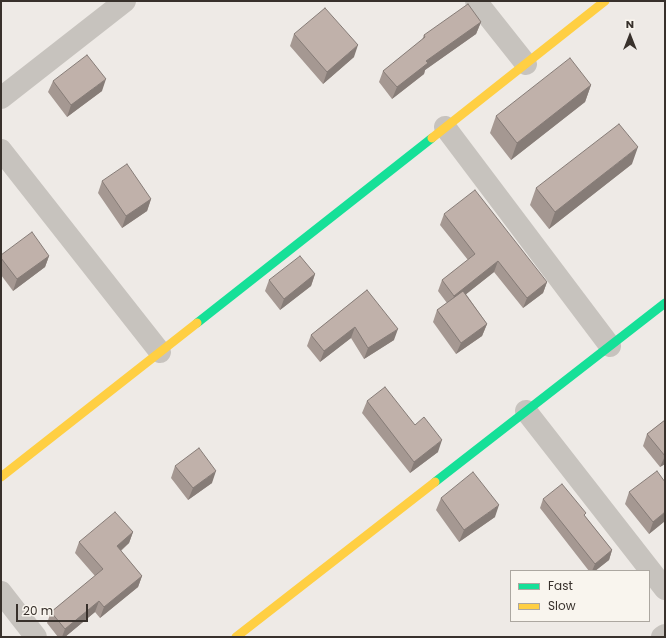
<!DOCTYPE html>
<style>
body{margin:0}
#map{position:relative;width:666px;height:638px;overflow:hidden;background:#eeeae6;font-family:Poppins,sans-serif}
canvas{display:block}
.frame{position:absolute;inset:0;border:2px solid #38312c;pointer-events:none}
.legend{position:absolute;left:510px;top:570px;width:140px;height:52px;box-sizing:border-box;background:#f9f5ee;border:1px solid #aca7a0;margin:0;padding:5px 7px;list-style:none;font-size:12px;color:#38312c}
.legend li{display:flex;align-items:center;gap:8px;height:20px}
.legend b{width:20px;border:1px solid #aca7a0}
.north{position:absolute;left:610px;top:16px;width:40px;height:40px;-webkit-text-stroke:3px #f9f5ee;paint-order:stroke;rotate:0deg;font-size:11px;font-weight:700;line-height:16px;text-align:center;color:#38312c}
.north::after{content:'';display:block;margin:auto;width:14px;height:18px;background:#38312c;clip-path:polygon(50% 0,100% 100%,50% 72%,0 100%)}
.scale{position:absolute;left:16px;top:604px;width:72px;height:18px;box-sizing:border-box;border:2px solid #38312c;border-top:0;padding-left:5px;font-size:12px;line-height:14px;white-space:nowrap;color:#38312c;-webkit-text-stroke:3px #f9f5ee;paint-order:stroke}
</style>
<div id="map">
<canvas width="666" height="638"></canvas>
<div class="frame"></div>
<ul class="legend">
<li><b style="height:5px;background:#16e098"></b>Fast</li>
<li><b style="height:5px;background:#ffcf43"></b>Slow</li>
</ul>
<div class="north">N</div>
<div class="scale">20 m</div>
</div>
<script>
const ctx = document.querySelector('canvas').getContext('2d');
ctx.lineJoin = 'round';
const shape = rows => new Path2D(rows.map(r => 'M' + r).join(''));
function trace(path, color, width, dash) { ctx.strokeStyle = color; ctx.lineWidth = width; ctx.lineCap = dash ? 'butt' : 'round'; ctx.setLineDash(dash || []); ctx.stroke(path); }
function fill(path, color) { ctx.fillStyle = color; ctx.fill(path, 'evenodd'); }
const street = shape([
 [476,1,526,64],
 [1,98,125,1],
 [445,127,610,346],
 [1,150,160,352],
 [526,411,665,589],
 [1,592,36,637],
 [662,637,665,635]
]);
const fast = shape([
 [197,323,432,138],
 [435,482,665,303]
]);
const slow = shape([
 [432,138,605,1],
 [1,477,197,323],
 [236,637,435,482]
]);
const wall = shape([
 [481,22,476,34,425,70,424,74,392,99,379,82,383,71,422,40,424,35],
 [294,34,354,57,323,84,290,46],
 [53,81,102,91,67,117,48,92],
 [591,85,585,102,511,160,490,133,496,116],
 [632,164,549,229,530,205,536,188],
 [102,181,151,199,147,211,122,228,98,193],
 [444,214,547,282,543,293,523,308,494,272,466,294,487,324,482,336,456,354,433,322,437,310,447,303,438,291,442,280,468,260,440,225],
 [1,255,49,256,45,267,13,291,1,275],
 [315,274,311,286,280,310,265,291,269,280],
 [367,290,394,340,364,359,351,338,320,362,307,346,311,335],
 [367,401,415,425,438,452,410,473,362,413],
 [665,420,665,464,660,467,643,446,647,434],
 [175,466,212,483,188,500,171,478],
 [629,492,665,521,649,534,625,504],
 [441,498,495,517,459,542,436,510],
 [543,499,585,516,612,550,609,560,595,571,589,571,540,508],
 [133,532,129,543,121,551,142,576,138,587,100,618,95,612,65,637,58,637,47,623,51,612,95,576,75,553,79,542]
]);
const shadedWall = shape([
 [481,22,476,34,425,70,424,74,392,99,397,87,426,61],
 [358,45,354,57,323,84,327,72],
 [106,79,102,91,67,117,71,105],
 [591,85,585,102,511,160,517,143],
 [638,147,632,164,549,229,555,212],
 [151,199,147,211,122,228,126,216],
 [49,256,45,267,13,291,17,279],
 [498,261,494,272,450,307,454,296],
 [315,274,311,286,280,310,284,299],
 [547,282,543,293,523,308,527,298],
 [487,324,482,336,456,354,461,343],
 [355,327,351,338,320,362,324,351],
 [398,329,394,340,364,359,368,348],
 [442,440,438,452,410,473,414,462],
 [665,455,665,464,660,467,665,456],
 [216,471,212,483,188,500,193,488],
 [499,505,495,517,459,542,464,530],
 [665,512,665,521,649,534,653,522],
 [133,532,129,543,113,557,117,546],
 [612,550,609,560,595,571,592,571,595,564],
 [142,576,138,587,100,618,104,607],
 [99,601,95,612,65,637,62,637,65,629]
]);
const building = shape([
 [468,4,481,22,426,61,428,63,397,87,383,71,425,37,424,35,468,4],
 [325,8,358,45,327,72,294,34,325,8],
 [87,55,106,79,71,105,53,81,87,55],
 [570,58,591,85,517,143,496,116,570,58],
 [619,124,638,147,555,212,536,188,619,124],
 [127,164,151,199,126,216,102,181,127,164],
 [475,190,547,282,527,298,498,261,454,296,442,280,475,254,444,214,475,190],
 [32,232,49,256,17,279,1,258,1,255,32,232],
 [300,256,315,274,284,299,269,280,300,256],
 [367,290,398,329,368,348,355,327,324,351,311,335,367,290],
 [463,291,487,324,461,343,437,310,463,291],
 [385,387,415,425,424,417,442,440,414,462,367,401,385,387],
 [665,420,665,456,647,434,665,420],
 [199,448,216,471,193,488,175,466,199,448],
 [657,471,665,482,665,512,653,522,629,492,657,471],
 [473,472,499,505,464,530,441,498,473,472],
 [562,484,586,513,584,515,612,550,595,564,543,499,562,484],
 [115,512,133,532,117,546,142,576,104,607,99,601,65,629,51,612,103,569,79,542,115,512]
]);
trace(street, '#c7c3be', 22);
trace(fast, '#16e098', 9);
trace(slow, '#ffcf43', 9);
fill(wall, '#a59892');
fill(shadedWall, '#867c77');
fill(building, '#c0b1aa');
trace(building, '#867c77', 1);
</script>
